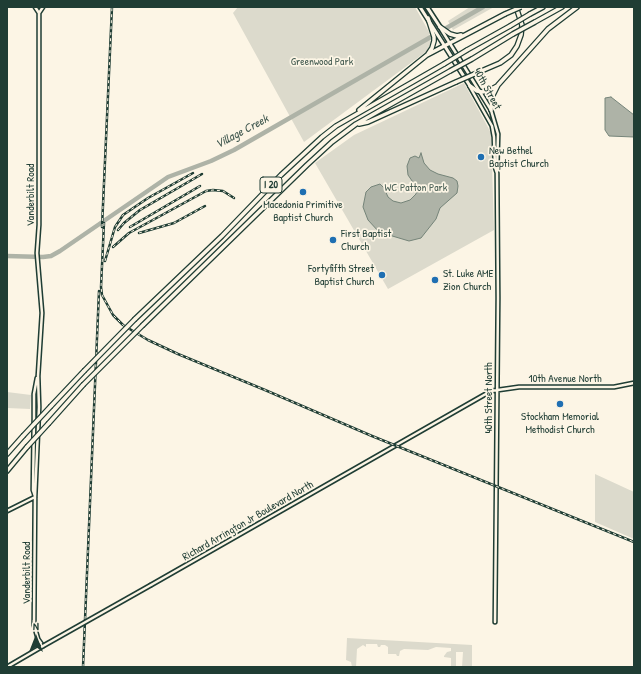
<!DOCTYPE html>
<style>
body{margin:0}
#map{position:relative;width:641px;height:674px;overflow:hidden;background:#fcf5e5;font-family:"Patrick Hand",sans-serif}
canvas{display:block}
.frame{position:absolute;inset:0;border:8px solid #1f3d34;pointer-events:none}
.north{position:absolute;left:16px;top:618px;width:40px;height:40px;-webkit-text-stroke:3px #fcf5e5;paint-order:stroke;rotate:0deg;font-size:11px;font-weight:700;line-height:16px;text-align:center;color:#1f3d34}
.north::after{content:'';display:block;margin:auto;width:14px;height:18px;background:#1f3d34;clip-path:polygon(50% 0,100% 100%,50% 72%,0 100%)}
</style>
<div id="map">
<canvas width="641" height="674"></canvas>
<div class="frame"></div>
<div class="north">N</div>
</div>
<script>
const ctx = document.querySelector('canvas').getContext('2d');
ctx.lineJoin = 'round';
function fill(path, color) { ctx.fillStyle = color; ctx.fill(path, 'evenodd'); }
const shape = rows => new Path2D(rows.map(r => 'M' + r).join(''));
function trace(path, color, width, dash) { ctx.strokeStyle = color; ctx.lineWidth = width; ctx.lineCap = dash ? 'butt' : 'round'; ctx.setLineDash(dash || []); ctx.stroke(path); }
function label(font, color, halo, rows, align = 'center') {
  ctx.font = font + ' "Patrick Hand",sans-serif'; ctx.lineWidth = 3.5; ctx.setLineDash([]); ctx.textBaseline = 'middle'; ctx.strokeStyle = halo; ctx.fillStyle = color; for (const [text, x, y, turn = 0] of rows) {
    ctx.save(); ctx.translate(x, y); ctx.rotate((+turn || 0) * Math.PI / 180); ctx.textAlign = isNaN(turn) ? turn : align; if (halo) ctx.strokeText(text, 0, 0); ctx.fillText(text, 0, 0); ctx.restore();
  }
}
const green = shape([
 [238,7,415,7,429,32,431,42,427,51,304,142,233,13],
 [470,7,494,7,453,30,448,21],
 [464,83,491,133,494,230,388,289,315,163,354,135],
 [7,392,31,395,30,409,7,408],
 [595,474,634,492,634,539,595,522],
 [347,638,472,645,472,667,462,667,463,652,456,652,456,667,451,667,451,658,444,657,444,656,447,652,451,651,451,648,436,647,428,650,404,649,400,651,399,656,397,656,396,654,388,654,388,647,385,645,381,645,380,647,378,647,377,644,366,644,366,647,363,645,357,649,356,667,352,667,351,662,346,660]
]);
const water = shape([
 [611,97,634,115,634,137,609,136,605,130,605,98,611,97],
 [421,153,424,163,430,170,438,174,453,178,457,181,458,186,457,193,440,208,436,219,421,238,409,241,379,232,368,220,363,207,366,192,371,187,380,184,384,188,388,197,393,201,401,203,410,200,416,194,417,188,408,175,407,166,410,158,415,156,419,158,421,153]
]);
const river = shape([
 [7,256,43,257,51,256,60,251,168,177,211,161,234,150,483,7]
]);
const minor = shape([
 [39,13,43,7],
 [441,29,491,110,498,134,497,171],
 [470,87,492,126,494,137,495,167,497,173,498,298,495,622],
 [35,496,33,490,34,418,34,394,37,378],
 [7,511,35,497],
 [151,585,491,391,519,387,614,387,634,383],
 [7,667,43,646,38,639,34,625,35,497,39,407,38,376,42,313,37,253,39,225,39,13,35,7]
]);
const major = shape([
 [420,7,470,86],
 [427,7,440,27]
]);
const highway = shape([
 [530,14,543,7],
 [428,18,434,37,434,41,432,48,428,54],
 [535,22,562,7],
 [440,27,450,34,457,36,461,35],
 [467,50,510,26],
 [472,59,513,34],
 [479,72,500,63,511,55,517,46,521,35,522,25,516,7],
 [470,86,477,91,482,92,488,91,497,86],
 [359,110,427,55,505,14],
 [491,110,492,97,498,85,548,29,577,7],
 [359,124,368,122,456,82],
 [135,319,222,236,281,175,322,137,336,126,444,64],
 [143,325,307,165,332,142,356,124,450,71],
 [51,406,84,371],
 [49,423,83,385],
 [7,454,23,436],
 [7,471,27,447]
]);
const rail = shape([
 [104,223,101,287,102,295,113,315,123,325,148,340,178,354,265,390,372,436,634,542],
 [102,227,112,7],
 [130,227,200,186],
 [118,230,124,223,140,210,202,174],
 [139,233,174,223,205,206],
 [113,247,129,233,206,191,213,190,223,191,234,198],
 [105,261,115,227,123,215,148,198,193,173],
 [83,667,99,291]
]);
const minorBridge = shape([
 [43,646,151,585]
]);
const highwayBridge = shape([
 [505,14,521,7],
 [510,26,530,14],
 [513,34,535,22],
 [444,64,467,50],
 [450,71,472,59],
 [456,82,479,72],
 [84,371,135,319],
 [83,385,143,325],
 [23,436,51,406],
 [27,447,49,423]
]);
const markers = [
 [481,157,4,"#1f6fb2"],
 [303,192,4,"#1f6fb2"],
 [333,240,4,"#1f6fb2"],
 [382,275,4,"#1f6fb2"],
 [435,280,4,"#1f6fb2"],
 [560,404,4,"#1f6fb2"]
];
const shields = [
 [271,185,22]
];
const shieldNames = [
 ["I 20",271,185]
];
const parkNames = [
 ["Greenwood Park",322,62],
 ["WC Patton Park",416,188]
];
const streetNames = [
 ["40th Street",487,89,61],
 ["Vanderbilt Road",31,195,-90],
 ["10th Avenue North",565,379],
 ["40th Street North",489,398,-90],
 ["Richard Arrington Jr Boulevard North",248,521,-30],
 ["Vanderbilt Road",27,573,-90]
];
const poiNames = [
 ["New Bethel",489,151],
 ["Baptist Church",489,164],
 ["Macedonia Primitive",303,205,"center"],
 ["Baptist Church",303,218,"center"],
 ["First Baptist",341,234],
 ["Church",341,247],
 ["Fortyfifth Street",374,269,"right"],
 ["Baptist Church",374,282,"right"],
 ["St. Luke AME",443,274],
 ["Zion Church",443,287],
 ["Stockham Memorial",560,417,"center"],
 ["Methodist Church",560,430,"center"]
];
const waterNames = [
 ["Village Creek",242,132,-28]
];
fill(green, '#dcdacc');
fill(water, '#aeb3a7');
trace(water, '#758479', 1);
trace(river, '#aeb3a7', 4.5);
trace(minor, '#1f3d34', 5.5);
trace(major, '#1f3d34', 6);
trace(highway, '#1f3d34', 6);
trace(minor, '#fcf5e5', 2.5);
trace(major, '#fcf5e5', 3);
trace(highway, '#fcf5e5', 3.5);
trace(rail, '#1f3d34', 2.5);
trace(rail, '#fcf5e5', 1, [3]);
trace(minorBridge, '#1f3d34', 5.5, []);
trace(highwayBridge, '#1f3d34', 6, []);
trace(minorBridge, '#fcf5e5', 2.5);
trace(highwayBridge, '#fcf5e5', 3.5);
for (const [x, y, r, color] of markers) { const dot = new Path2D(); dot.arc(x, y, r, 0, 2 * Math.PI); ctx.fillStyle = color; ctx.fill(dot); trace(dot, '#fcf5e5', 1.5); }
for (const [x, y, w] of shields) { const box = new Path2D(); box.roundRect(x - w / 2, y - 8, w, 16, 3); ctx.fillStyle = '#fcf5e5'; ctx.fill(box); trace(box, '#1f3d34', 1); }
label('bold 10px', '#1f3d34', null, shieldNames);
label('11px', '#455c52', '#fcf5e5', parkNames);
label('11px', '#1f3d34', '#fcf5e5', streetNames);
label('11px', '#1f3d34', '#fcf5e5', poiNames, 'left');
label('italic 12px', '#435a51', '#fcf5e5', waterNames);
</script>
